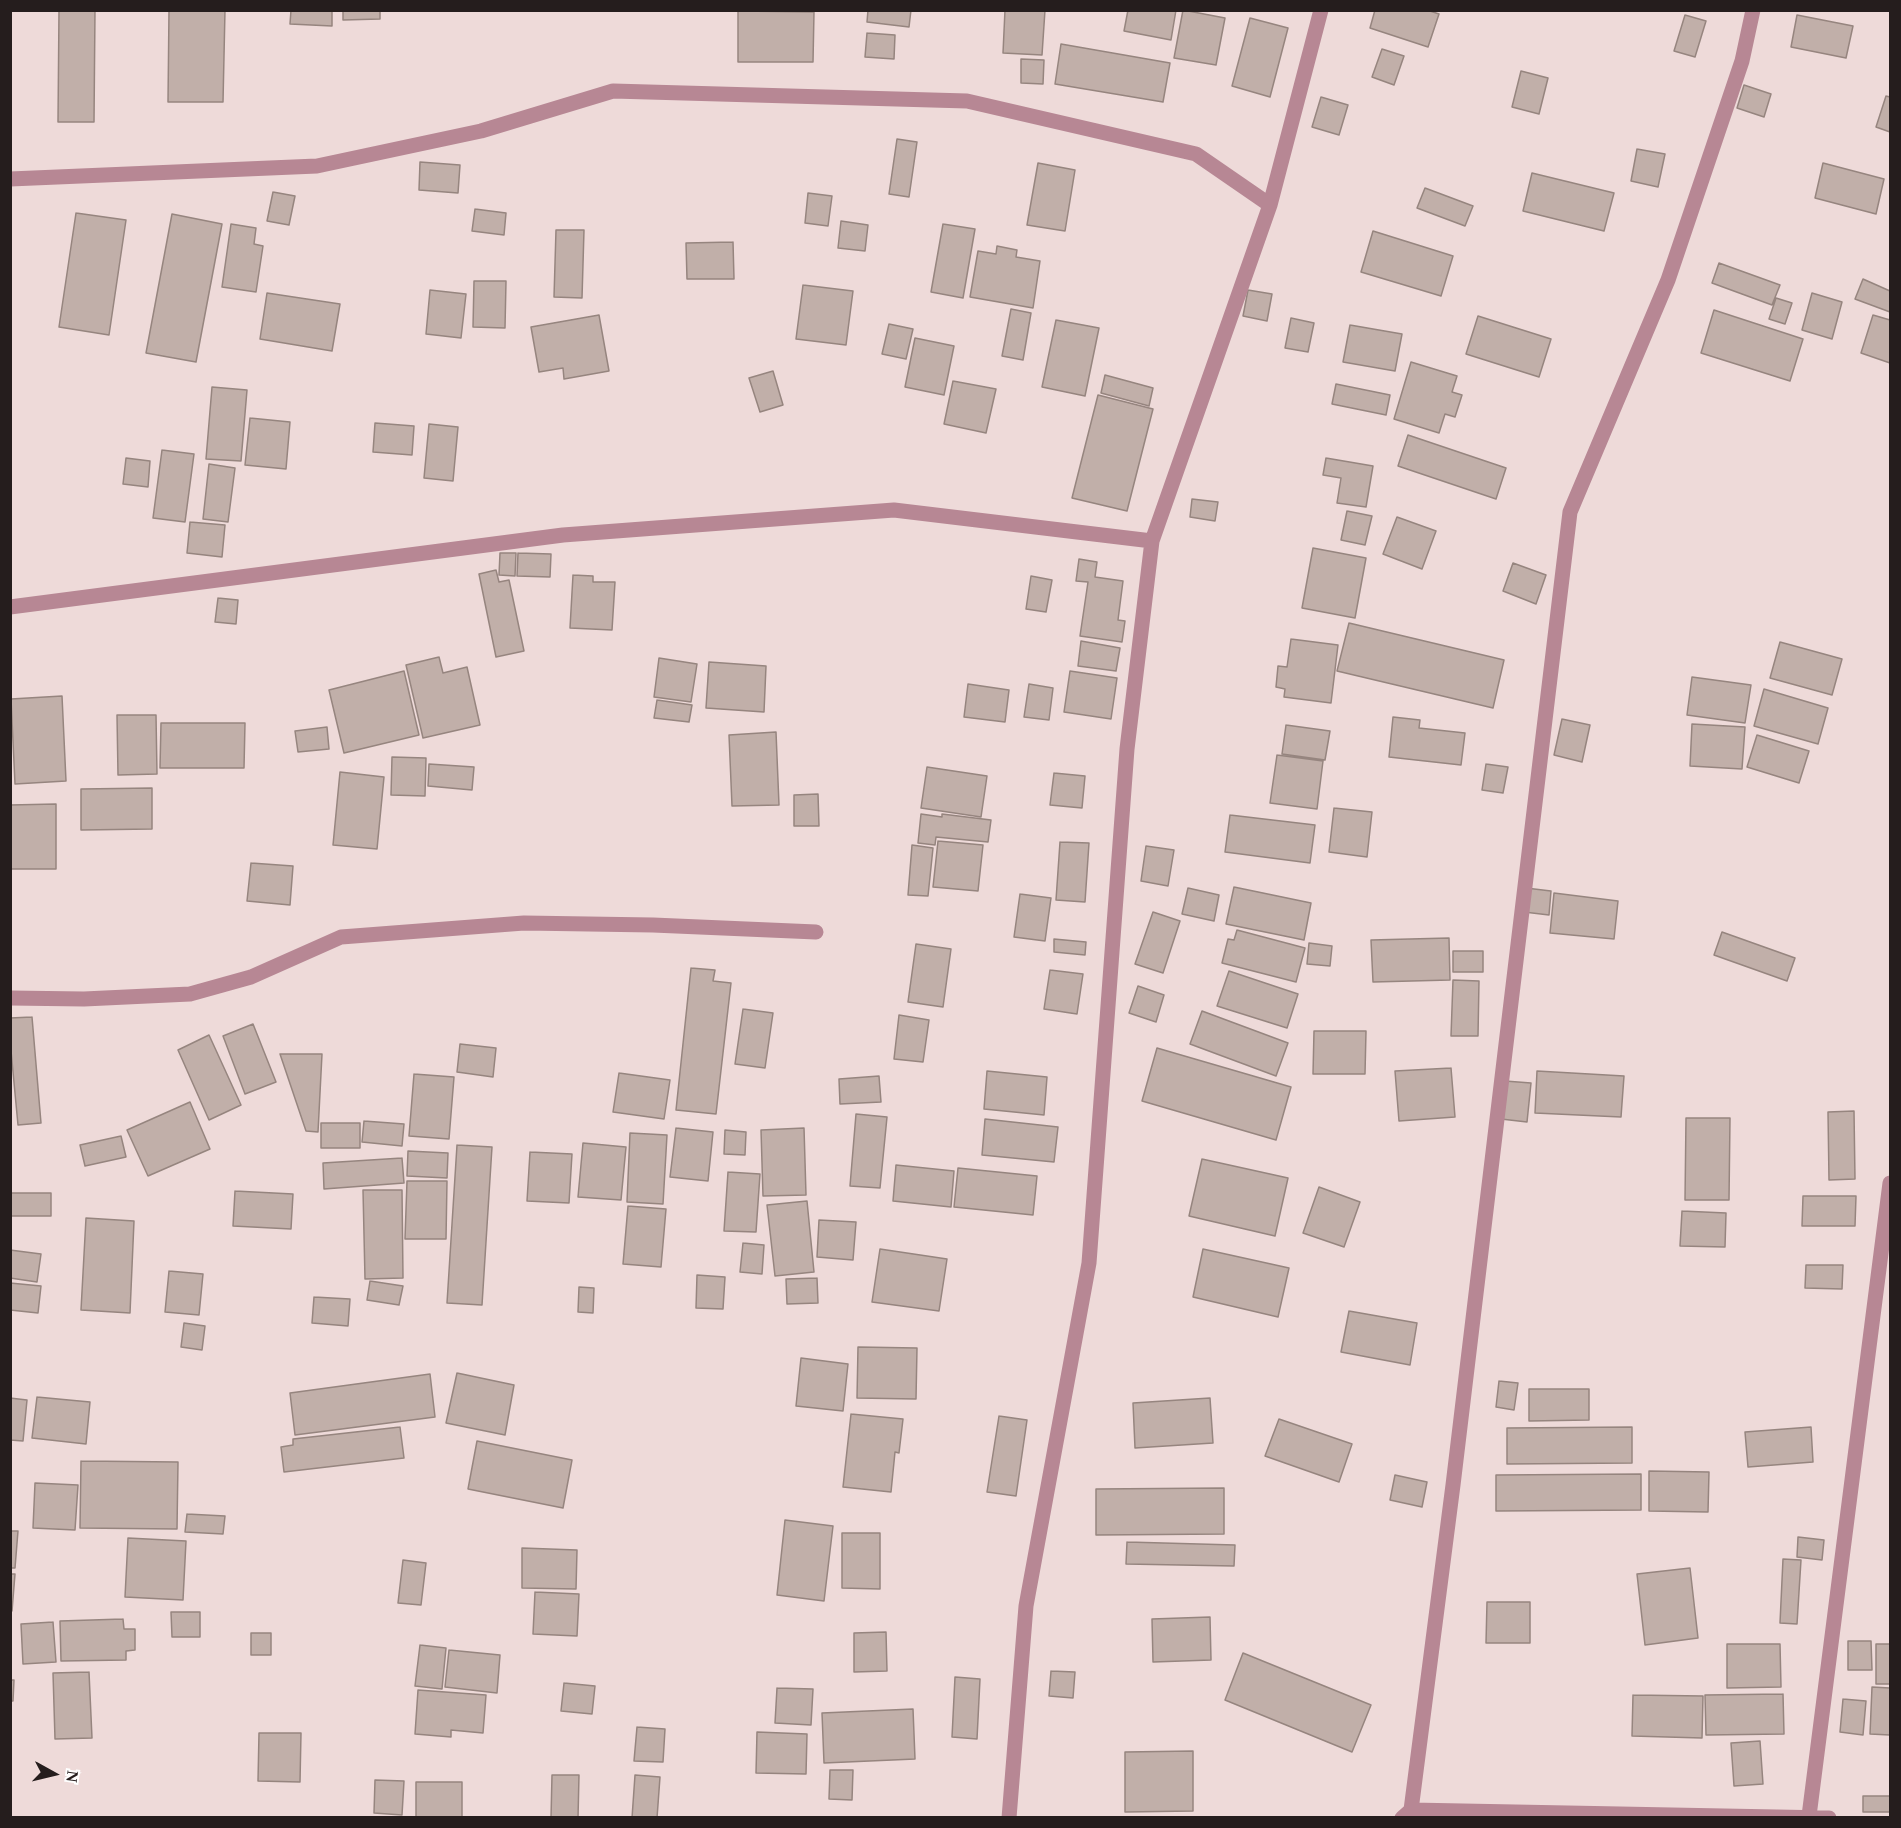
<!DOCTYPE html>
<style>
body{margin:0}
#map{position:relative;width:1901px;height:1828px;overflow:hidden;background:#eedad9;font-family:"Times New Roman",serif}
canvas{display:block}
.frame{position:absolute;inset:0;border:12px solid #251d1d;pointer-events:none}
.north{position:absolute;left:24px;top:1744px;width:60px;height:60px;-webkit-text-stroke:4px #fff;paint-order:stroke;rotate:98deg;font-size:16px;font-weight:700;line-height:24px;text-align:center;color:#251d1d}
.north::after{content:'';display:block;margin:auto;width:21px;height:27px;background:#251d1d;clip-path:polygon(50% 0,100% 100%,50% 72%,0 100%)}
</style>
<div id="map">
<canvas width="1901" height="1828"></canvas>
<div class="frame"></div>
<div class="north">N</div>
</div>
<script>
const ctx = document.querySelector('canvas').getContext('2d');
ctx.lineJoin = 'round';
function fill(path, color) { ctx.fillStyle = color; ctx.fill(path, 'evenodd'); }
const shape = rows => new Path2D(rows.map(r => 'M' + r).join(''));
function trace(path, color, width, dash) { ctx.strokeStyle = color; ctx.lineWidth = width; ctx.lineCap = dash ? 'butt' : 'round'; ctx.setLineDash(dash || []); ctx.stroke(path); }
const building = shape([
 [59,10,95,10,94,122,58,122,59,10],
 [169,10,225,10,223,102,168,102,169,10],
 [291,10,332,10,332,26,290,24,291,10],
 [343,10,380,10,380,19,343,20,343,10],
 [868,10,911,10,909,27,867,22,868,10],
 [1005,10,1045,10,1042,55,1003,53,1005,10],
 [1128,10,1176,10,1171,40,1124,31,1128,10],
 [1183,10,1225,18,1216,65,1174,58,1183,10],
 [1375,10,1427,10,1439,14,1428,47,1370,28,1375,10],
 [738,11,814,12,813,62,738,62,738,11],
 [1685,15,1706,21,1695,57,1674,51,1685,15],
 [1797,15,1853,26,1846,58,1791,47,1797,15],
 [1250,18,1288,28,1270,97,1232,86,1250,18],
 [867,33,895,35,894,59,865,57,867,33],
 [1061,44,1170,63,1163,102,1055,84,1061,44],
 [1382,49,1404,56,1394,85,1372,77,1382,49],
 [1021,59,1044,60,1043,84,1021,83,1021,59],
 [1521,71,1548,78,1539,114,1512,107,1521,71],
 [1744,85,1771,94,1764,117,1737,108,1744,85],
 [1886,96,1890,97,1890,132,1876,127,1886,96],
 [1321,97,1348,105,1339,135,1312,127,1321,97],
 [897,139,917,142,909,197,889,194,897,139],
 [1637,149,1665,154,1658,187,1631,181,1637,149],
 [420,162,460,165,458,193,419,190,420,162],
 [1038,163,1075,170,1065,231,1027,225,1038,163],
 [1823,163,1884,179,1876,214,1815,198,1823,163],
 [1532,173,1614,193,1604,231,1523,211,1532,173],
 [1425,188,1473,206,1465,226,1417,208,1425,188],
 [273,192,295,196,289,225,267,221,273,192],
 [808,193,832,196,828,226,805,223,808,193],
 [475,209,506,213,504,235,472,231,475,209],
 [76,213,126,220,109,335,59,327,76,213],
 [172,214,222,224,196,362,146,353,172,214],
 [841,221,868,225,865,251,838,248,841,221],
 [231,224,256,228,254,244,263,246,256,292,222,287,231,224],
 [943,224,975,229,963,298,931,292,943,224],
 [556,230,584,230,582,298,554,297,556,230],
 [1373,231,1453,256,1441,296,1361,272,1373,231],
 [733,242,734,279,687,279,686,243,733,242],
 [997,246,1017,250,1016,257,1040,261,1033,308,970,297,978,251,996,254,997,246],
 [1719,263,1780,285,1772,305,1712,283,1719,263],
 [1863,279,1890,291,1890,312,1855,299,1863,279],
 [474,281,506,281,505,328,473,327,474,281],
 [803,285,853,291,846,345,796,339,803,285],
 [430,290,466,294,461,338,426,334,430,290],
 [1248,290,1272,294,1267,321,1243,316,1248,290],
 [267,293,340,304,332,351,260,339,267,293],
 [1812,293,1842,302,1832,339,1802,330,1812,293],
 [1776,298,1792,303,1785,324,1769,319,1776,298],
 [1011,309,1031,313,1023,360,1002,356,1011,309],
 [1714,310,1803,339,1790,381,1701,353,1714,310],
 [599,315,609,371,564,379,563,368,539,372,531,327,599,315],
 [1873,315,1890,320,1890,363,1861,353,1873,315],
 [1478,316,1551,339,1539,377,1466,354,1478,316],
 [1291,318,1314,323,1308,352,1285,348,1291,318],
 [1056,320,1099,328,1085,396,1042,387,1056,320],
 [889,324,913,329,906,359,882,354,889,324],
 [1350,325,1402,334,1395,371,1343,362,1350,325],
 [915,338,954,346,944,395,905,387,915,338],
 [1411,362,1457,376,1452,392,1462,395,1455,417,1445,414,1439,433,1394,419,1411,362],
 [773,371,783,405,760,412,749,378,773,371],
 [1105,375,1153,388,1149,406,1101,393,1105,375],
 [953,381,996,389,986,433,944,424,953,381],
 [1336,384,1390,395,1386,415,1332,404,1336,384],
 [212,387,247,390,241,461,206,459,212,387],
 [1098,395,1153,409,1127,511,1072,498,1098,395],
 [250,418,290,422,286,469,245,465,250,418],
 [375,423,414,426,412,455,373,452,375,423],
 [429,424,458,427,453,481,424,478,429,424],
 [1408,435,1506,468,1496,499,1398,466,1408,435],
 [162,450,194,454,185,522,153,518,162,450],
 [126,458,150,461,148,487,123,484,126,458],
 [1326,458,1373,466,1366,507,1337,503,1341,478,1323,475,1326,458],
 [209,464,235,468,228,522,203,519,209,464],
 [1192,499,1218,502,1215,521,1190,517,1192,499],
 [1347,511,1372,516,1365,545,1341,540,1347,511],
 [1397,517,1436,531,1422,569,1383,554,1397,517],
 [190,522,225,525,222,557,187,553,190,522],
 [1313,548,1366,558,1355,618,1302,608,1313,548],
 [500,553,516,553,515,576,499,575,500,553],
 [518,553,551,554,550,577,517,576,518,553],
 [1079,559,1097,562,1095,577,1123,581,1118,620,1125,621,1122,642,1080,636,1088,582,1076,581,1079,559],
 [1513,563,1546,575,1536,604,1503,591,1513,563],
 [496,570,499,582,509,580,524,651,496,657,479,574,496,570],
 [573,575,593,576,593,582,615,582,612,630,570,628,573,575],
 [1031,576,1052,580,1046,612,1026,609,1031,576],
 [218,598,238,600,236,624,215,622,218,598],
 [1349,623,1504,660,1493,708,1337,671,1349,623],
 [1291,639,1338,645,1331,703,1284,697,1285,689,1276,687,1278,666,1287,667,1291,639],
 [1081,641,1120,648,1116,671,1078,666,1081,641],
 [1780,642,1842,659,1832,695,1770,678,1780,642],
 [439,657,443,673,467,667,480,725,423,738,406,665,439,657],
 [659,658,697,664,691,702,654,697,659,658],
 [709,662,766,666,764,712,706,708,709,662],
 [404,671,419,735,344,753,329,690,404,671],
 [1070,671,1117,678,1111,719,1064,712,1070,671],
 [1692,677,1751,685,1745,723,1687,715,1692,677],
 [968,684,1009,690,1005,722,964,717,968,684],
 [1029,684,1053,688,1049,720,1024,717,1029,684],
 [1764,689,1828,708,1818,744,1754,726,1764,689],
 [62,696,66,781,15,784,11,699,62,696],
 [657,700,692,705,689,722,654,718,657,700],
 [117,715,156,715,157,774,118,775,117,715],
 [1393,717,1420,720,1419,728,1465,733,1461,765,1389,757,1393,717],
 [1562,719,1590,725,1582,762,1554,755,1562,719],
 [161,723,245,723,244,768,160,768,161,723],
 [1692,724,1745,727,1742,769,1690,766,1692,724],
 [1286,725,1330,731,1325,760,1282,754,1286,725],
 [327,727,329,749,298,752,295,731,327,727],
 [776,732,779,805,732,806,729,735,776,732],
 [1757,735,1809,751,1799,783,1747,767,1757,735],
 [1277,755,1323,761,1317,809,1270,803,1277,755],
 [392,757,426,758,425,796,391,795,392,757],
 [429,764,474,767,472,790,428,786,429,764],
 [1486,764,1508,767,1503,793,1482,790,1486,764],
 [927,767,987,776,981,817,921,808,927,767],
 [340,772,384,777,377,849,333,845,340,772],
 [1054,773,1085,776,1082,808,1050,805,1054,773],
 [152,788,152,829,81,830,81,789,152,788],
 [818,794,819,826,794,826,794,795,818,794],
 [56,804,56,869,10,869,10,805,56,804],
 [1334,808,1372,812,1367,857,1329,852,1334,808],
 [921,814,942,817,942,814,991,820,988,842,936,837,935,845,918,843,921,814],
 [1230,815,1315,825,1310,863,1225,852,1230,815],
 [938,841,983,845,978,891,933,887,938,841],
 [1060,842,1089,843,1085,902,1056,900,1060,842],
 [912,845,933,848,928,896,908,895,912,845],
 [1146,846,1174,850,1168,886,1141,881,1146,846],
 [251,863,293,866,290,905,247,901,251,863],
 [1234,887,1311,903,1304,940,1226,924,1234,887],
 [1188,888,1219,895,1214,921,1182,914,1188,888],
 [1526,888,1551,891,1549,915,1524,912,1526,888],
 [1554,893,1618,901,1614,939,1550,933,1554,893],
 [1020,894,1051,898,1045,941,1014,937,1020,894],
 [1153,912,1180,921,1163,973,1135,964,1153,912],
 [1237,930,1305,948,1296,982,1222,963,1228,939,1234,940,1237,930],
 [1722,932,1795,958,1787,981,1714,955,1722,932],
 [1449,938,1450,980,1373,982,1371,940,1449,938],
 [1054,939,1086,942,1085,955,1054,952,1054,939],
 [1309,943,1332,946,1330,966,1307,964,1309,943],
 [916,944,951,949,943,1007,908,1002,916,944],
 [1453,951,1483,951,1483,972,1453,972,1453,951],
 [691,968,715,970,713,981,731,983,716,1114,676,1110,691,968],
 [1050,970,1083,974,1077,1014,1044,1009,1050,970],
 [1229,971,1298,994,1287,1028,1217,1006,1229,971],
 [1453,980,1479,981,1478,1036,1451,1036,1453,980],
 [1138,986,1164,995,1156,1022,1129,1013,1138,986],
 [743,1009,773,1013,765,1068,735,1064,743,1009],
 [1202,1011,1288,1043,1276,1076,1190,1044,1202,1011],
 [899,1015,929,1020,923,1062,894,1059,899,1015],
 [32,1017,41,1123,18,1125,10,1040,10,1018,32,1017],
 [253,1024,276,1082,245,1094,223,1036,253,1024],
 [1314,1031,1366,1031,1365,1074,1313,1074,1314,1031],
 [209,1035,241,1105,209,1120,178,1050,209,1035],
 [460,1044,496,1048,493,1077,457,1072,460,1044],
 [1157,1048,1291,1087,1276,1140,1142,1101,1157,1048],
 [280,1054,322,1054,318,1132,306,1131,280,1054],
 [1451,1068,1455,1117,1399,1121,1395,1071,1451,1068],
 [987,1071,1047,1077,1044,1115,984,1109,987,1071],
 [1537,1071,1624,1076,1621,1117,1535,1113,1537,1071],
 [619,1073,670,1080,664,1119,613,1112,619,1073],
 [414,1074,454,1077,449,1139,409,1136,414,1074],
 [879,1076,881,1102,840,1104,839,1079,879,1076],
 [1505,1081,1531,1083,1527,1122,1501,1119,1505,1081],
 [190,1102,210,1149,148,1176,127,1130,190,1102],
 [1854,1111,1855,1179,1829,1180,1828,1112,1854,1111],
 [856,1114,887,1117,880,1188,850,1186,856,1114],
 [1686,1118,1730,1118,1729,1200,1685,1200,1686,1118],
 [985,1119,1058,1127,1054,1162,982,1155,985,1119],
 [364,1121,404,1124,402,1146,362,1142,364,1121],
 [321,1123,360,1123,360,1148,321,1148,321,1123],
 [676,1128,713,1132,708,1181,670,1177,676,1128],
 [804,1128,806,1195,763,1196,761,1130,804,1128],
 [725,1130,746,1132,745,1155,724,1154,725,1130],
 [630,1133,667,1135,663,1204,627,1202,630,1133],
 [121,1136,126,1157,85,1166,80,1145,121,1136],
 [583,1143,626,1147,621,1200,578,1197,583,1143],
 [457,1145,492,1147,482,1305,447,1303,457,1145],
 [408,1151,448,1153,447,1178,407,1176,408,1151],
 [530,1152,572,1154,569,1203,527,1201,530,1152],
 [402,1158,404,1183,324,1189,323,1163,402,1158],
 [1202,1159,1288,1178,1275,1236,1189,1216,1202,1159],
 [896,1165,954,1171,951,1207,893,1201,896,1165],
 [958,1168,1037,1176,1033,1215,954,1207,958,1168],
 [728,1172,760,1174,756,1232,724,1231,728,1172],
 [407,1181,447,1181,446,1239,405,1239,407,1181],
 [1319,1187,1360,1202,1344,1247,1303,1233,1319,1187],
 [363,1190,402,1190,403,1278,365,1279,363,1190],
 [235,1191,293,1194,291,1229,233,1226,235,1191],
 [10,1193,51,1193,51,1216,10,1216,10,1193],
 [1803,1196,1856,1196,1855,1226,1802,1226,1803,1196],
 [807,1201,814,1272,775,1276,767,1205,807,1201],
 [628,1206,666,1209,661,1267,623,1264,628,1206],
 [1682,1211,1726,1213,1725,1247,1680,1246,1682,1211],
 [86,1218,134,1221,130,1313,81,1310,86,1218],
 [819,1220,856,1222,853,1260,817,1257,819,1220],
 [743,1243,764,1245,762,1274,740,1272,743,1243],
 [880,1249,947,1259,939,1311,872,1302,880,1249],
 [1203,1249,1289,1268,1278,1317,1193,1297,1203,1249],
 [10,1250,41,1254,37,1282,10,1278,10,1250],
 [1806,1265,1843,1265,1842,1289,1805,1288,1806,1265],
 [169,1271,203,1274,199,1315,165,1312,169,1271],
 [697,1275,725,1277,723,1309,696,1308,697,1275],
 [817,1278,818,1303,787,1304,786,1279,817,1278],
 [370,1281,403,1286,399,1305,367,1300,370,1281],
 [10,1283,41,1286,38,1313,10,1310,10,1283],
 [579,1287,594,1288,593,1313,578,1312,579,1287],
 [314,1297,350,1299,348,1326,312,1323,314,1297],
 [1349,1311,1417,1323,1410,1365,1341,1352,1349,1311],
 [184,1323,205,1326,202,1350,181,1347,184,1323],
 [858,1347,917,1348,916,1399,857,1398,858,1347],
 [801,1358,848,1364,843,1411,796,1406,801,1358],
 [457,1373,514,1385,505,1435,446,1423,457,1373],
 [430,1374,435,1417,295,1435,290,1393,430,1374],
 [1499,1381,1518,1383,1514,1410,1496,1407,1499,1381],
 [1529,1389,1589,1389,1589,1420,1529,1421,1529,1389],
 [37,1397,90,1402,86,1444,32,1438,37,1397],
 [10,1398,27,1400,23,1441,10,1440,10,1398],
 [1210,1398,1213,1443,1135,1448,1133,1403,1210,1398],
 [851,1414,903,1419,899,1453,895,1452,891,1492,843,1487,851,1414],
 [999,1416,1027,1420,1016,1496,987,1492,999,1416],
 [1279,1419,1352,1444,1339,1482,1265,1456,1279,1419],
 [400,1427,404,1458,284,1472,281,1447,293,1445,293,1439,400,1427],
 [1632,1427,1632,1463,1507,1464,1507,1428,1632,1427],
 [1811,1427,1813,1462,1748,1467,1745,1432,1811,1427],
 [477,1441,572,1460,563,1508,468,1489,477,1441],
 [81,1461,178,1462,177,1529,80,1528,81,1461],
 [1649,1471,1709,1472,1708,1512,1649,1511,1649,1471],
 [1641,1474,1641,1510,1496,1511,1496,1475,1641,1474],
 [1395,1475,1427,1482,1422,1507,1390,1500,1395,1475],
 [35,1483,78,1485,75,1530,33,1528,35,1483],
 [1224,1488,1224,1534,1096,1535,1096,1489,1224,1488],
 [187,1514,225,1516,223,1534,185,1532,187,1514],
 [785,1520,833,1526,824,1601,777,1595,785,1520],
 [10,1531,18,1531,15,1568,10,1568,10,1531],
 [842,1533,880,1533,880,1589,842,1588,842,1533],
 [1798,1537,1824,1540,1822,1560,1797,1557,1798,1537],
 [128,1538,186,1541,183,1600,125,1597,128,1538],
 [1127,1542,1235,1545,1234,1566,1126,1564,1127,1542],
 [522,1548,577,1550,576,1589,522,1588,522,1548],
 [1783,1559,1801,1560,1797,1624,1780,1623,1783,1559],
 [403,1560,426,1563,421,1605,398,1603,403,1560],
 [1690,1568,1698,1638,1645,1645,1637,1574,1690,1568],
 [10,1574,15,1574,12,1611,10,1610,10,1574],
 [535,1592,579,1594,577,1636,533,1634,535,1592],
 [1487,1602,1530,1602,1530,1643,1486,1643,1487,1602],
 [171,1612,200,1612,200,1637,172,1637,171,1612],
 [1210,1617,1211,1660,1153,1662,1152,1619,1210,1617],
 [123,1619,124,1629,135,1629,135,1650,126,1651,126,1660,61,1661,60,1621,123,1619],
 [53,1622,56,1662,23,1664,21,1624,53,1622],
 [886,1632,887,1671,854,1672,854,1633,886,1632],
 [251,1633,271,1633,271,1655,251,1655,251,1633],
 [1848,1641,1871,1641,1872,1670,1848,1670,1848,1641],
 [1727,1644,1780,1644,1781,1687,1727,1688,1727,1644],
 [1876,1644,1890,1644,1890,1684,1876,1684,1876,1644],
 [420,1645,446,1648,442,1689,415,1686,420,1645],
 [449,1650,500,1655,497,1693,445,1687,449,1650],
 [1243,1653,1371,1705,1352,1752,1225,1700,1243,1653],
 [1051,1671,1075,1672,1073,1698,1049,1696,1051,1671],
 [89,1672,92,1738,55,1739,53,1673,89,1672],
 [955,1677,980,1679,977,1739,952,1737,955,1677],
 [10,1680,14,1680,13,1701,10,1701,10,1680],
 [564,1683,595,1686,592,1714,561,1711,564,1683],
 [1872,1687,1890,1688,1890,1735,1870,1734,1872,1687],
 [777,1688,813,1689,811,1725,775,1723,777,1688],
 [418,1690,486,1695,483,1733,451,1730,451,1737,415,1734,418,1690],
 [1783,1694,1784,1734,1706,1735,1705,1695,1783,1694],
 [1633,1695,1703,1696,1702,1738,1632,1736,1633,1695],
 [1843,1699,1866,1701,1863,1735,1840,1732,1843,1699],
 [913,1709,915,1759,824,1763,822,1713,913,1709],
 [637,1727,665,1729,663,1762,634,1761,637,1727],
 [757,1732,807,1734,806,1774,756,1773,757,1732],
 [259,1733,301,1733,300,1782,258,1781,259,1733],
 [1760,1741,1763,1784,1734,1786,1731,1743,1760,1741],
 [1193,1751,1193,1811,1125,1812,1125,1752,1193,1751],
 [830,1770,853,1770,852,1800,829,1799,830,1770],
 [552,1775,579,1775,578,1818,551,1818,552,1775],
 [635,1775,660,1777,657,1818,632,1818,635,1775],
 [375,1780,404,1781,402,1815,374,1813,375,1780],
 [416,1782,462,1782,462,1818,416,1818,416,1782],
 [1863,1796,1890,1796,1890,1812,1863,1812,1863,1796]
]);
const minor = shape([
 [10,179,317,166,481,131,613,91,967,101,1196,154,1270,205],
 [10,607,563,535,894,510,1152,541,1270,205,1321,10],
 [10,998,84,999,190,994,251,977,341,937,524,923,653,925,816,932],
 [1411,1810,1453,1485,1570,512,1668,280,1742,61,1753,10],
 [1809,1816,1890,1183],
 [1009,1818,1026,1606,1089,1263,1127,749,1152,541],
 [1402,1818,1411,1810,1829,1818]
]);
fill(building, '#c1afa9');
trace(building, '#96857f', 1.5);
trace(minor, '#b78794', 15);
</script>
